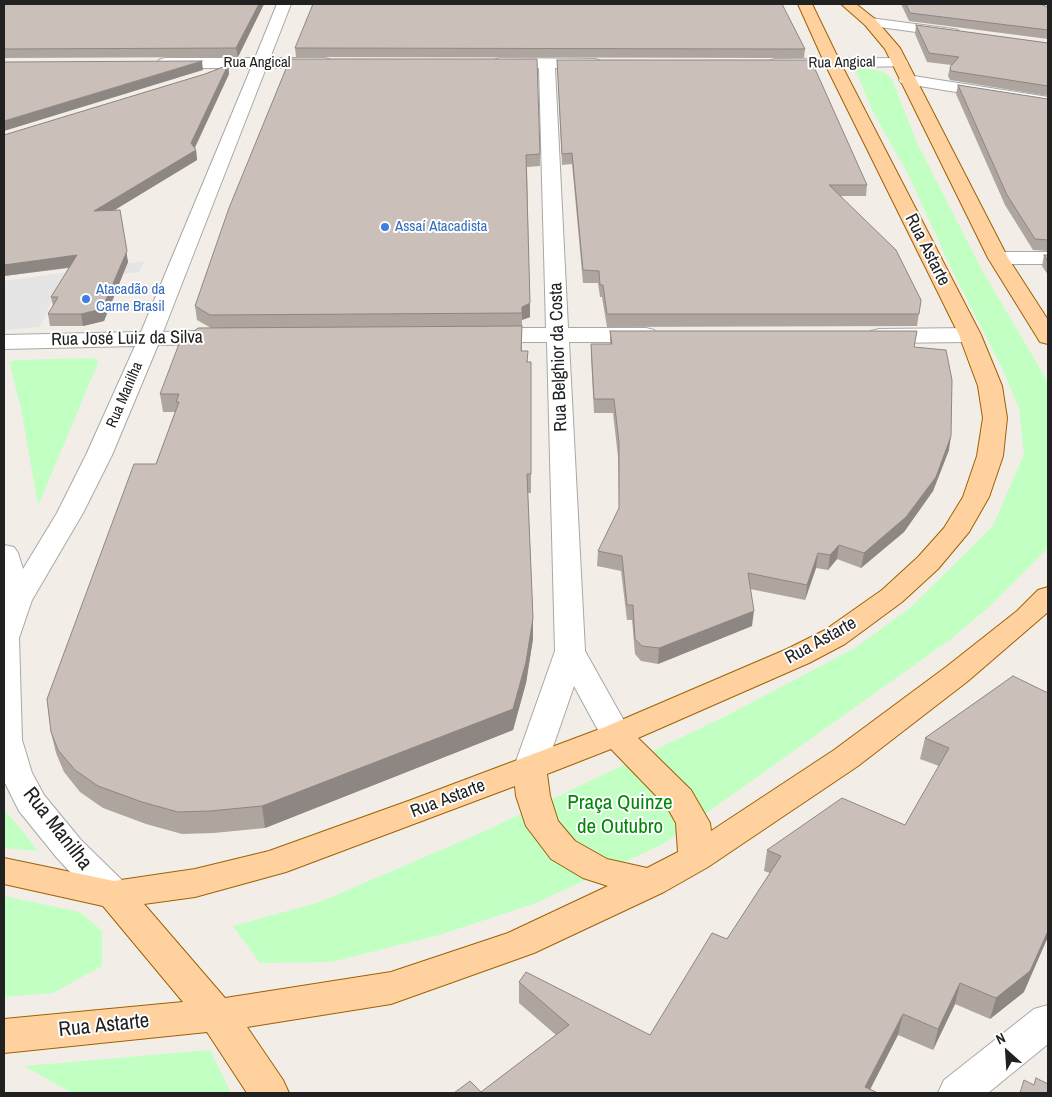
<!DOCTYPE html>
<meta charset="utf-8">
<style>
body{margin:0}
#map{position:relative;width:1052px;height:1097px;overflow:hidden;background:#f2eee7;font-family:"Archivo Narrow",sans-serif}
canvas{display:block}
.frame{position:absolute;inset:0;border:5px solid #212121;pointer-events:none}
.north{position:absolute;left:982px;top:1027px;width:50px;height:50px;-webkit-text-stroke:4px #fff;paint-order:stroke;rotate:334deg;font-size:14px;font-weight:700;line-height:20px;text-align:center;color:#212121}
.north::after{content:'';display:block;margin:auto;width:18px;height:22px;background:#212121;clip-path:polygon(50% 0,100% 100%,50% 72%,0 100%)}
</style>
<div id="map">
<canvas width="1052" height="1097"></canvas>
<div class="frame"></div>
<div class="north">N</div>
</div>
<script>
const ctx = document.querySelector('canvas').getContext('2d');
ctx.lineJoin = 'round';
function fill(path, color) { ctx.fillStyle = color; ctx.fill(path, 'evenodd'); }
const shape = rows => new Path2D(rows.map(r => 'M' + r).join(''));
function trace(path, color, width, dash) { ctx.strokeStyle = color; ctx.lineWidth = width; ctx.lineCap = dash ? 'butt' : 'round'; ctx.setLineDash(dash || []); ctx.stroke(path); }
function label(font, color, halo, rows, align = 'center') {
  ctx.font = font + ' "Archivo Narrow",sans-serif'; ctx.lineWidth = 4; ctx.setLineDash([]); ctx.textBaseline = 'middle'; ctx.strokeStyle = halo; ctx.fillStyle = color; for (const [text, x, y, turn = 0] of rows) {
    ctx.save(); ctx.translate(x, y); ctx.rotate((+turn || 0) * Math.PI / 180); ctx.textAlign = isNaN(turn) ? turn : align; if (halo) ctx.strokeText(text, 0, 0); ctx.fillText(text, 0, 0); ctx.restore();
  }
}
const park = shape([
 [865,68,884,72,892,79,917,143,982,270,1048,382,1048,548,990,606,951,639,663,844,536,903,439,935,331,962,260,963,233,926,320,902,483,832,724,717,855,648,911,607,993,526,1024,454,1019,408,1001,366,950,266,908,174,872,110,855,69],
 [89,358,97,359,98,363,38,506,21,408,9,362,15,360],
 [4,809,24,833,38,851,4,848],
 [4,896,80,912,102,931,102,966,53,993,4,997],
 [210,1050,231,1093,72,1093,24,1066]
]);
const parking = shape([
 [145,261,139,272,60,282,40,327,4,330,4,281]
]);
const minor = shape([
 [277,4,291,4,270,58,325,58,331,60,333,63,331,66,325,68,266,68,163,332,224,330,232,332,235,337,232,342,224,344,158,345,112,455,83,513,32,600,19,638,22,740,32,773,44,795,81,840,127,885,132,895,127,905,114,909,101,905,57,858,19,811,4,781,4,545,14,547,18,553,23,569,57,513,86,455,135,346,4,349,4,335,141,332,251,68,165,68,159,66,157,63,159,60,165,58,255,58,277,4],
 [870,18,953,29,958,30,960,33,958,36,953,37,865,25,863,22,865,19,870,18],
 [500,58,595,59,601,61,603,64,601,67,595,69,555,68,568,328,646,328,654,330,657,335,654,340,646,342,569,342,585,651,632,735,627,743,616,746,605,743,574,686,546,767,542,775,530,779,518,775,514,767,555,651,547,342,484,342,476,340,473,335,476,330,484,328,546,328,539,68,494,66,492,63,494,60,500,58],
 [900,58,906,60,908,63,906,66,775,69,769,67,767,64,769,61,775,59,900,58],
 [907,75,1048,97,1048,107,901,83,899,80,901,77,907,75],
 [998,252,1048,252,1048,264,998,264,991,262,988,258,991,254,998,252],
 [970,328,978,330,981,335,978,340,970,342,879,343,871,341,868,336,871,331,879,329,970,328],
 [1048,1005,1048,1044,988,1093,938,1093,944,1080,1034,1009,1048,1005]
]);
const major = shape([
 [798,4,812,4,841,64,981,335,1002,386,1007,418,1003,456,989,497,969,532,938,569,902,602,845,644,809,663,638,738,691,790,710,823,711,831,834,750,946,667,1017,611,1038,590,1048,587,1048,612,968,681,858,766,708,867,664,892,534,953,391,1004,247,1027,283,1080,289,1093,247,1093,207,1032,4,1053,4,1019,183,1002,103,906,4,884,4,858,114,881,195,869,269,851,411,800,605,727,787,649,825,630,882,590,918,557,944,528,963,497,977,456,983,418,978,386,959,335,825,64,798,4],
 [611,749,667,807,676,823,678,852,647,868,607,859,575,841,558,821,550,796,547,774,611,749],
 [515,786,516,796,526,826,551,859,583,878,608,886,508,933,391,972,225,998,144,904,195,897,286,872,515,786],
 [841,4,856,4,875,19,900,48,1008,258,1048,320,1048,344,1040,342,988,258,885,49,865,25,841,4]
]);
const wall = shape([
 [4,4,264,4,238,57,4,58],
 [901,4,1040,4,1048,7,1048,39,909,21],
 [916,25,1048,43,1048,96,950,80,948,76,950,67,951,65,927,62,915,34],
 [295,48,805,49,804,58,296,57],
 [290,59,540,154,540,166,527,167,530,317,522,320,522,351,528,362,531,362,531,493,528,493,533,618,533,639,526,683,513,730,265,828,214,833,182,834,146,824,103,808,80,792,64,772,56,753,51,732,156,464,175,412,163,412,160,394,211,328,197,320,195,306],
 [557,60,867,185,866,196,841,196,921,300,917,326,607,327,602,297,600,297,598,283,583,283,572,164,562,165],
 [228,65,229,74,195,148,196,150,197,160,114,210,128,262,104,321,83,326,50,326,48,314,53,306,51,297,69,268,4,276,4,135,205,74],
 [958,85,1048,99,1048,251,1033,250,1005,205,956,94],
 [1044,255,1048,255,1048,275,1042,266],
 [610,331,914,347,949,450,933,491,904,532,861,568,837,559,828,570,816,568,805,600,750,589,752,626,658,664,641,661,635,654,632,620,627,620,621,571,597,566,598,551,619,510,618,457,613,413,594,413,591,357,591,344,610,344],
 [1013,676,1024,992,990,1019,955,1004,933,1050,898,1035,870,1090,481,1092,556,1035,519,1003,519,982,650,1035,727,939,770,873,764,871,767,850,905,825,939,766,920,759,925,738]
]);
const shadedWall = shape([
 [259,4,264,4,238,57,236,48],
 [202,61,203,70,4,131,4,121],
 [228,65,229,74,193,151,196,150,197,160,95,222,94,211,191,143],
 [120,210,128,262,104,321,83,326,81,314],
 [77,255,79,266,4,276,4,265],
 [530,303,530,317,522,320,522,327,522,307],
 [951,436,949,450,933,491,904,532,861,568,864,553],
 [839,545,837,559,828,570,830,555],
 [818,553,816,568,805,600,807,585],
 [754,611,752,626,658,664,659,648],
 [533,618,533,639,526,683,513,730,265,828,262,806],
 [1048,931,1048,937,1024,992,990,1019,996,998],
 [960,983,955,1004,933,1050,938,1029],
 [903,1014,898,1035,868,1093,865,1087]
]);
const building = shape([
 [4,4,259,4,236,48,4,49,4,4],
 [313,4,782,4,805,49,295,48,313,4],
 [906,4,1040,4,1048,7,1048,30,910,13,906,4],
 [916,25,1048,43,1048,86,951,71,950,67,959,57,929,53,916,25],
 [290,59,537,59,540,154,526,155,530,303,522,307,522,313,210,315,195,306,229,208,290,59],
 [557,60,811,60,867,185,829,185,896,250,921,300,919,314,607,314,603,285,600,285,599,271,583,270,572,153,562,154,557,60],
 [202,61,4,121,4,62,202,61],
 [228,65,191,143,196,150,94,211,120,210,127,251,102,309,81,314,48,314,58,297,51,297,77,255,4,265,4,135,205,74,228,65],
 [958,85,1048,99,1048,240,1035,239,1007,195,958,85],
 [1044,255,1048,255,1048,261,1044,255],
 [522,326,521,351,528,351,527,362,531,362,531,474,527,474,533,618,526,662,513,709,262,806,210,811,178,812,142,802,98,786,75,770,58,750,51,732,47,699,134,464,156,464,179,402,176,402,179,394,160,394,179,344,198,328,522,326],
 [610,331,917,331,914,347,946,350,952,380,951,436,936,477,906,517,864,553,839,545,830,555,818,553,807,585,748,573,754,611,659,648,642,646,635,639,633,605,627,605,622,556,598,551,619,508,619,443,614,399,594,399,591,344,612,344,610,331],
 [1013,676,1048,693,1048,931,1030,971,996,998,960,983,938,1029,903,1014,865,1087,878,1093,454,1093,470,1081,481,1092,569,1025,519,982,526,972,650,1035,712,933,727,939,781,856,767,850,842,798,905,825,949,748,925,738,1013,676],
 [1036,1078,1048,1084,1048,1093,1020,1093,1024,1080,1034,1085,1036,1078]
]);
const markers = [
 [385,227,5,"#3f7fe0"],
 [86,299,5,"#3f7fe0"]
];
const farStreetnames = [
 ["Rua Angical",257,63],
 ["Rua Angical",842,63,-1],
 ["Rua Manilha",125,395,-67]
];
const farShopnames = [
 ["Assaí Atacadista",395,227],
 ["Atacadão da",96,290],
 ["Carne Brasil",96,307]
];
const streetNames = [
 ["Rua Astarte",927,250,63],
 ["Rua José Luiz da Silva",127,339,-1],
 ["Rua Belghior da Costa",559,357,-92],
 ["Rua Astarte",821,641,-29],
 ["Rua Astarte",448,799,-21]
];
const nearParknames = [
 ["Praça Quinze",620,803],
 ["de Outubro",620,827]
];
const nearStreetnames = [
 ["Rua Manilha",57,829,52],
 ["Rua Astarte",104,1026,-6]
];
fill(park, '#c1ffc3');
fill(parking, '#e5e5e5');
trace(minor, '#a8a8a8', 2);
trace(major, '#9e6200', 2);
fill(minor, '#fff');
fill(major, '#ffd19f');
fill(wall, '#afa59f');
fill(shadedWall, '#8e8682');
fill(building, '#cbc0b9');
trace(building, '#8e8682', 1);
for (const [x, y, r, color] of markers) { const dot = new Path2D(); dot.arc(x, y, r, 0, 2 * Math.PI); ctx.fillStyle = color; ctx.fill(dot); trace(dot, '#fff', 2); }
label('15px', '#212121', '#fff', farStreetnames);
label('15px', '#366cbe', '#fff', farShopnames, 'left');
label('18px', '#212121', '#fff', streetNames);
label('21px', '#018806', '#fff', nearParknames);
label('21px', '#212121', '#fff', nearStreetnames);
</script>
